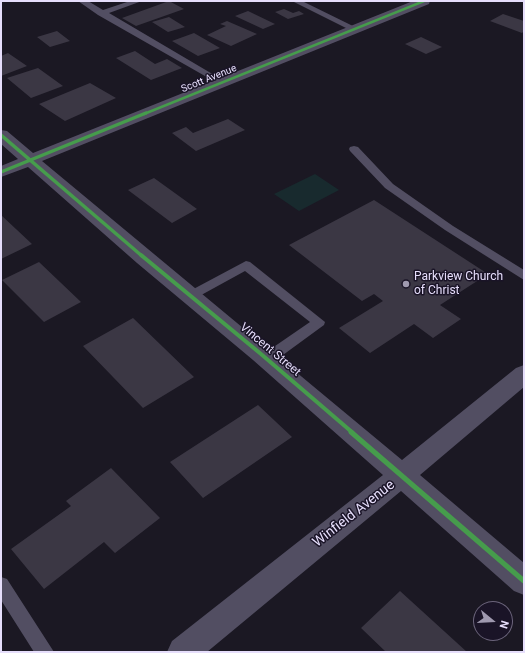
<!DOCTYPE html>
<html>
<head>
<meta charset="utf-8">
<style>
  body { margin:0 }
  #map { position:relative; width:525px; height:653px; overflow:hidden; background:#1b1823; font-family:Roboto,sans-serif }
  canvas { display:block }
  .frame { position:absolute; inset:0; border:2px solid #e6defb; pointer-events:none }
  .north { position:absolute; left:473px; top:601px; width:40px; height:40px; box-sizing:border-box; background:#1a1427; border:1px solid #6c657c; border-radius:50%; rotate:108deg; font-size:11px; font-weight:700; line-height:16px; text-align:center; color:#e6defb }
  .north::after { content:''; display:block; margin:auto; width:14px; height:18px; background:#9f99af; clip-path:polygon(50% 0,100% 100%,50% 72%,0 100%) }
</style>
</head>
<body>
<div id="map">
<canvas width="525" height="653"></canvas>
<div class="frame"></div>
<div class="north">N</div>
</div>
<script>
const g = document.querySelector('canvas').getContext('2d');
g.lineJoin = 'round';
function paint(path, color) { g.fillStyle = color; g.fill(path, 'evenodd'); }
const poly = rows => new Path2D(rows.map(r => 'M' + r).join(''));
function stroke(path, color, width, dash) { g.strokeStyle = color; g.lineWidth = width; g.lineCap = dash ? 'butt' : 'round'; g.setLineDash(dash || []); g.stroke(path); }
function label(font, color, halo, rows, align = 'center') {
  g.font = font + ' Roboto,sans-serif'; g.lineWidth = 3; g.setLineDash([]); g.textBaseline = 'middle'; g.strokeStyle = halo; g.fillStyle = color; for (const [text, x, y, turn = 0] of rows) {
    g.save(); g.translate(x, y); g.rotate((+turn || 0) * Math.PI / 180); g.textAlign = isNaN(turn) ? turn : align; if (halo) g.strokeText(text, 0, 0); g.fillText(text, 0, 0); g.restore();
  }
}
const green = poly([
  [315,174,339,190,299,211,274,194]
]);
const building = poly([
  [169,1,184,9,136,26,122,18],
  [284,9,293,13,299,11,304,14,288,19,275,12],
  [248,11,275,24,263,29,235,16],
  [503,14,524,21,524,31,522,33,490,21],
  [169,17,185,27,168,32,152,22],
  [227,21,257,34,231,46,207,35,226,26,220,24],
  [57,31,70,41,50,47,37,37],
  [194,33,220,48,198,56,172,41],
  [421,37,442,47,426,54,405,44],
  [135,51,155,64,167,59,182,68,151,80,116,58],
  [8,53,27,66,1,76,1,56],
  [38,68,63,86,31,98,7,78],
  [90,83,116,98,65,121,39,104],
  [228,119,245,130,196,151,172,133,186,127,193,133],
  [154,178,197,209,172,223,128,190],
  [374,200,488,274,440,305,461,319,433,338,414,324,370,353,339,328,383,301,374,294,362,301,289,245],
  [1,215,32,244,1,259],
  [39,262,81,302,44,322,2,280],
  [133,318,194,377,143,408,83,346],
  [258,405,292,437,203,498,170,462],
  [111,468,160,518,115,553,104,542,44,589,11,549,71,506,66,501],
  [400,591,467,652,386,652,361,628]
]);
const service = poly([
  [78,1,88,1,103,10,130,1,142,1,109,13,226,82,225,84,219,84,98,15,78,1],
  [292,1,302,1,359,29,352,31,292,1],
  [354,146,358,147,393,184,453,226,524,270,524,280,445,230,385,188,350,151,349,149,350,147,354,146],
  [246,261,250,262,325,322,324,325,272,363,267,364,262,363,260,359,262,355,310,322,245,271,194,299,186,299,184,296,186,293,246,261],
  [1,577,7,579,54,652,34,652,1,600,1,577]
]);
const minor = poly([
  [413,1,430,1,429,4,42,161,402,460,516,368,524,365,524,387,420,475,524,563,524,595,514,591,401,491,207,652,167,652,172,641,383,475,253,360,137,263,28,167,1,177,1,166,18,159,1,144,1,130,7,131,33,153,413,1]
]);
const cyclewayFar3 = poly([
  [144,114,424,1]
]);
const cyclewayFar2 = poly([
  [1,135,142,256],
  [1,172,146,113]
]);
const cyclewayFar1 = poly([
  [141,255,261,354,353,433]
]);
const cycleway = poly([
  [351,432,524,581]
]);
const markers = [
  [406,284,4,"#9f99af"]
];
const farStreetnames = [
  ["Scott Avenue",209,79,-22]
];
const poiNames = [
  ["Parkview Church",414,277],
  ["of Christ",414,291]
];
const streetNames = [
  ["Vincent Street",270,350,40]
];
const nearStreetnames = [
  ["Winfield Avenue",354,514,-38]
];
paint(green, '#182a2e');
paint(building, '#3b3744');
paint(service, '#524e62');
paint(minor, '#524e62');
stroke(cyclewayFar3, '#469c4c', 2.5);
stroke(cyclewayFar2, '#469c4c', 3.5);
stroke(cyclewayFar1, '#469c4c', 4);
stroke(cycleway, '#469c4c', 5);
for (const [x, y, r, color] of markers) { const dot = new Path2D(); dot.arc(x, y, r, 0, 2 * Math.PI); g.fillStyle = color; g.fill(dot); stroke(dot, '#1a1427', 1.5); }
label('10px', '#e6defb', '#1a1427', farStreetnames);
label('12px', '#e6defb', '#1a1427', poiNames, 'left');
label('12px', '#e6defb', '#1a1427', streetNames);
label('14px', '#e6defb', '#1a1427', nearStreetnames);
</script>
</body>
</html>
